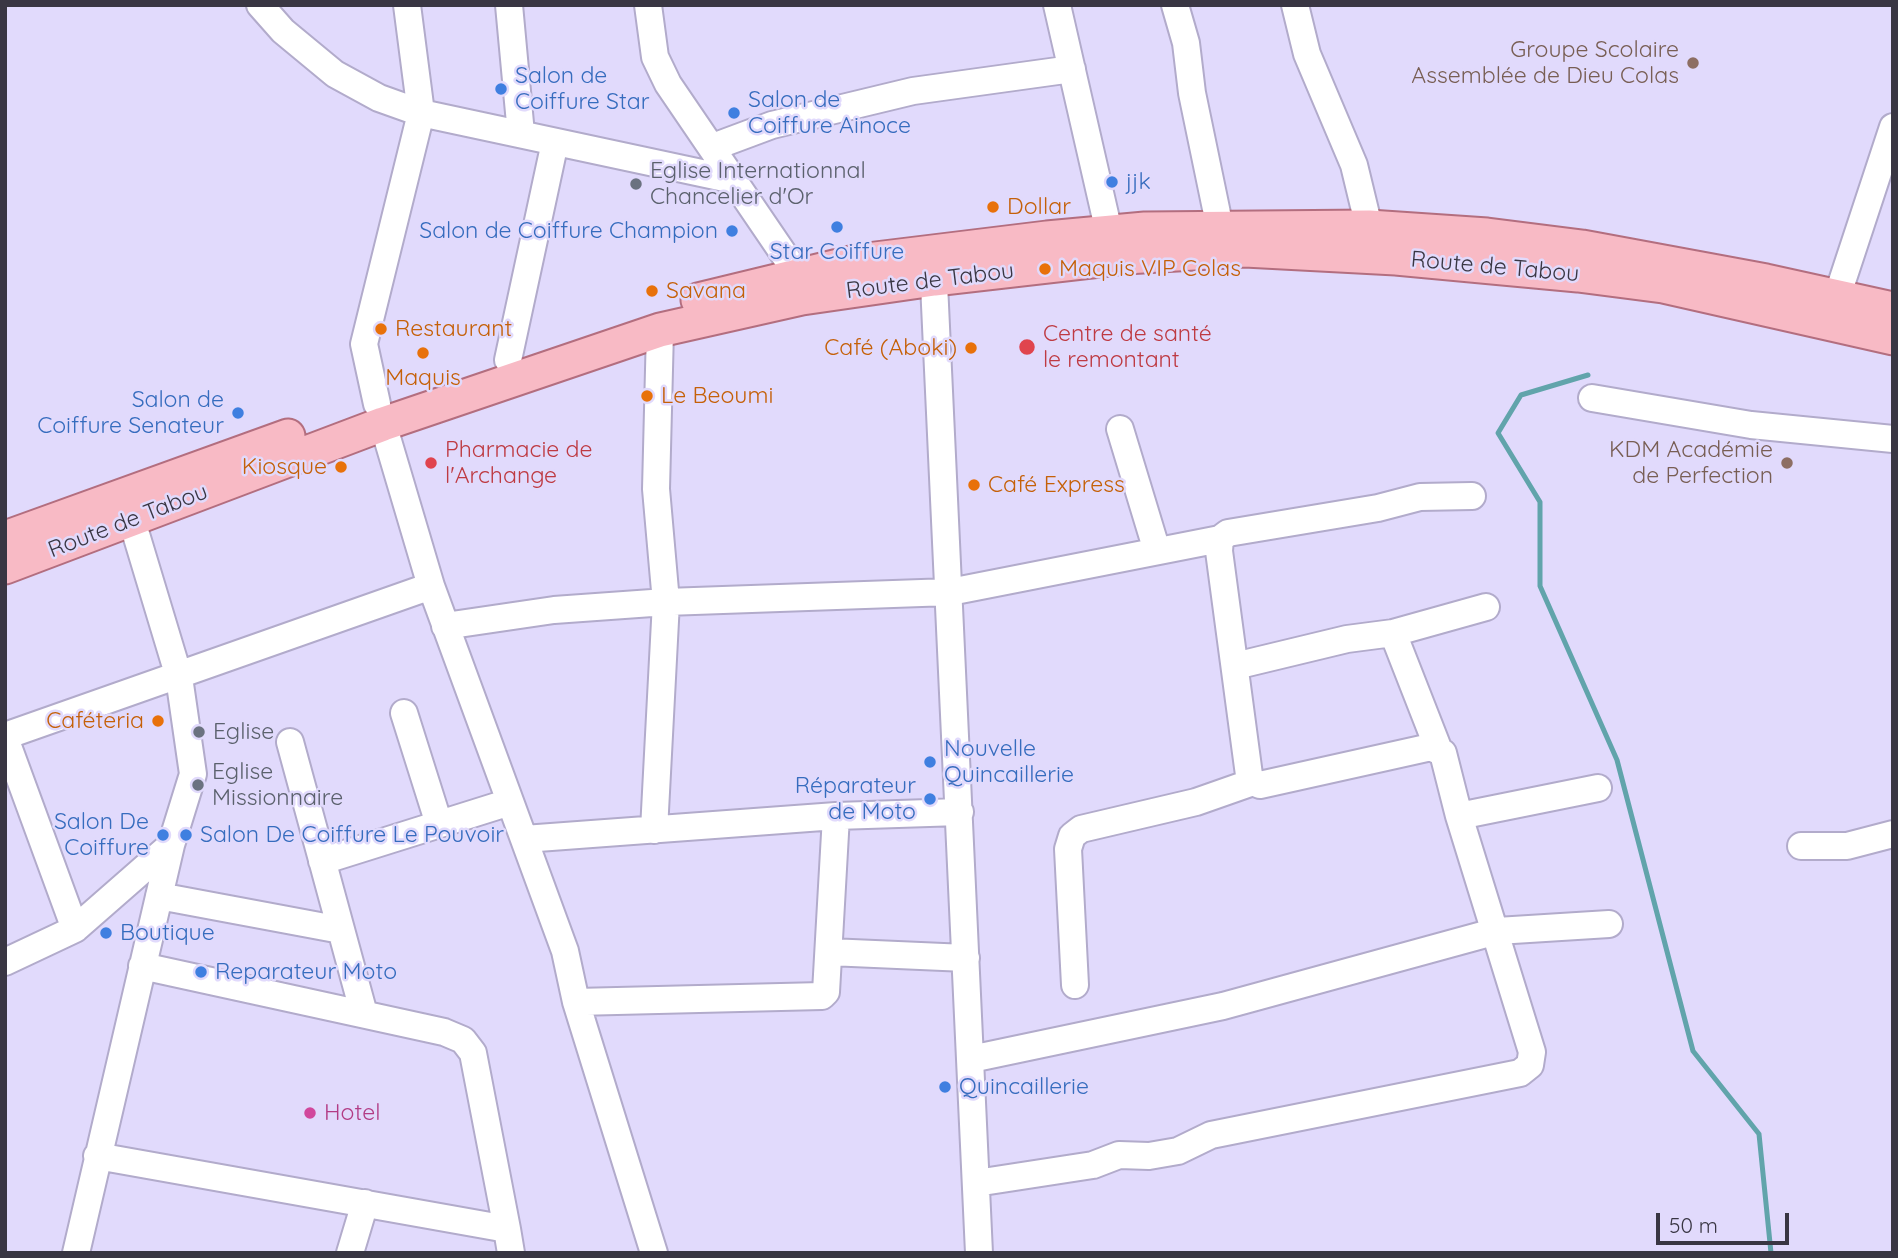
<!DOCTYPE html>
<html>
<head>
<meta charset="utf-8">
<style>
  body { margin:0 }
  #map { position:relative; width:1898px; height:1258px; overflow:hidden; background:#e1dafc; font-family:Quicksand,sans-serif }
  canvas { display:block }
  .frame { position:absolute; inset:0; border:7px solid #393643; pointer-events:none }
  .scale { position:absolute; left:1656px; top:1213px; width:133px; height:32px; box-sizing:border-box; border:4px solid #393643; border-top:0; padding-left:9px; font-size:21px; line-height:24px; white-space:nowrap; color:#393643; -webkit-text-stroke:5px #e1dafc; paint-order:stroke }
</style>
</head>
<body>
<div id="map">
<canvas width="1898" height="1258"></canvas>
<div class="frame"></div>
<div class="scale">50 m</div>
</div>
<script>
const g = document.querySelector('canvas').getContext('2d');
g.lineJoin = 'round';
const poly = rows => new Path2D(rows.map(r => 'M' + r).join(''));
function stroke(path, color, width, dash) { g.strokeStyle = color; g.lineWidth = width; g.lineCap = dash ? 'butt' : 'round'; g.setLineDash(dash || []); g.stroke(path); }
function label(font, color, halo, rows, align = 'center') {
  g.font = font + ' Quicksand,sans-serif'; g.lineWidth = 5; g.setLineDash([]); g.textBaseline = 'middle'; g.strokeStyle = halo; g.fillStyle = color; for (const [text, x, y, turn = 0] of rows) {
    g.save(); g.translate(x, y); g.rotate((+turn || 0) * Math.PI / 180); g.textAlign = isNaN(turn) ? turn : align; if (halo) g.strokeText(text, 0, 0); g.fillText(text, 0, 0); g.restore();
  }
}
const stream = poly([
  [1588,375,1521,395,1498,433,1540,502,1540,586,1617,760,1693,1051,1759,1134,1771,1253]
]);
const minor = poly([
  [260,5,283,31,335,74,379,98,421,113,734,180],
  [509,5,521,134],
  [648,5,655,57,668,84,798,275],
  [1057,5,1109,232],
  [1175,5,1186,43,1192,93,1220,228],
  [1295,5,1307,54,1354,165,1369,227],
  [713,147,772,125,913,91,1072,69],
  [933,262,979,1253],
  [1831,315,1893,127],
  [508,360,555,142],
  [1592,398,1751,425,1893,439],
  [377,404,364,344,421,113,407,5],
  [383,424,431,586,565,951,576,1002,654,1253],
  [1120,429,1157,551],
  [1220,539,1219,551,1249,775,1253,782],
  [445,626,554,610,666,602,950,592,1220,539,1228,533,1378,508,1420,497,1472,496],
  [1393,633,1438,748],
  [1235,666,1347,639,1393,633,1486,607],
  [404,713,439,824],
  [5,736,431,586],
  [5,738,75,929],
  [290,742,364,1014],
  [1459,816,1598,788],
  [654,830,666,602,656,489,660,330],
  [524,839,836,816,960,812],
  [1801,846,1847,846,1893,834],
  [322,861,510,802],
  [159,896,341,930],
  [829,952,966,958],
  [5,962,75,929,171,845],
  [142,966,444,1032,463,1040,473,1053,507,1229],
  [576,1002,822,996,826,992,836,816],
  [971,1059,1223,1006,1497,931,1609,924],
  [97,1156,507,1229,511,1253],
  [976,1183,1093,1165,1119,1155,1149,1156,1178,1151,1211,1135,1520,1073,1530,1065,1532,1052,1459,816,1443,753,1431,747,1260,785,1253,782,1196,802,1081,829,1072,836,1068,849,1075,985],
  [76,1253,171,845,193,774,179,677,126,501],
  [350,1253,365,1203]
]);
const major = poly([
  [698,300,859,261,1047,238,1145,229,1369,227,1487,235,1582,247,1766,281,1893,309],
  [5,538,288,436],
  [5,567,383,424,660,330,802,298,934,279,1126,257,1245,250,1396,258,1578,275,1663,286,1893,338]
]);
const markers = [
  [1693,63,7,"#8d6e63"],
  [501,89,7,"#3f7fe0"],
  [734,113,7,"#3f7fe0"],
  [1112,182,7,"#3f7fe0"],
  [636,184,7,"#6b7280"],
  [993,207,7,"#e8710a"],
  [837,227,7,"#3f7fe0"],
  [732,231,7,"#3f7fe0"],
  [1045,269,7,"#e8710a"],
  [652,291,7,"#e8710a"],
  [381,329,7,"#e8710a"],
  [1027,347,9,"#e0444e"],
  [971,348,7,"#e8710a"],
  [423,353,7,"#e8710a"],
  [647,396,7,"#e8710a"],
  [238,413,7,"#3f7fe0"],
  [431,463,7,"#e0444e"],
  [1787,463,7,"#8d6e63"],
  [341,467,7,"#e8710a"],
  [974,485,7,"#e8710a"],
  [158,721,7,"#e8710a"],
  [199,732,7,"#6b7280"],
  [930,762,7,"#3f7fe0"],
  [198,785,7,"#6b7280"],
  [930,799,7,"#3f7fe0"],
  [163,835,7,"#3f7fe0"],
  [186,835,7,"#3f7fe0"],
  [106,933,7,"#3f7fe0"],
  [201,972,7,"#3f7fe0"],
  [945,1087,7,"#3f7fe0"],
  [310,1113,7,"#d1479c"]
];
const educationNames = [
  ["Groupe Scolaire",1679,50],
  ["Assemblée de Dieu Colas",1679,76],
  ["KDM Académie",1773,450],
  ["de Perfection",1773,476]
];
const shopNames = [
  ["Salon de",515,76],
  ["Coiffure Star",515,102],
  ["Salon de",748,100],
  ["Coiffure Ainoce",748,126],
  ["jjk",1126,182],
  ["Salon de Coiffure Champion",718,231,"right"],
  ["Star Coiffure",837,252,"center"],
  ["Salon de",224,400,"right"],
  ["Coiffure Senateur",224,426,"right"],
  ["Nouvelle",944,749],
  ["Quincaillerie",944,775],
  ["Réparateur",916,786,"right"],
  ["de Moto",916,812,"right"],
  ["Salon De",149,822,"right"],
  ["Coiffure",149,848,"right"],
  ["Salon De Coiffure Le Pouvoir",200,835],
  ["Boutique",120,933],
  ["Reparateur Moto",215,972],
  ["Quincaillerie",959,1087]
];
const worshipNames = [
  ["Eglise Internationnal",650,171],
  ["Chancelier d'Or",650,197],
  ["Eglise",213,732],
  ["Eglise",212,772],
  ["Missionnaire",212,798]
];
const foodNames = [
  ["Dollar",1007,207],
  ["Maquis VIP Colas",1059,269],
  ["Savana",666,291],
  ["Restaurant",395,329],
  ["Café (Aboki)",957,348,"right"],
  ["Maquis",423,378,"center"],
  ["Le Beoumi",661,396],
  ["Kiosque",327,467,"right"],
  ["Café Express",988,485],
  ["Caféteria",144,721,"right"]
];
const streetNames = [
  ["Route de Tabou",1495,267,5],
  ["Route de Tabou",930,281,-7],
  ["Route de Tabou",128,521,-21]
];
const healthNames = [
  ["Centre de santé",1043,334],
  ["le remontant",1043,360],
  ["Pharmacie de",445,450],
  ["l'Archange",445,476]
];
const hotelNames = [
  ["Hotel",324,1113]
];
stroke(stream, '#61a4ab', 5);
stroke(minor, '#b2abcb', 30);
stroke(major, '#b36e7f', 37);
stroke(minor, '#fff', 26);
stroke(major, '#f8bac5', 33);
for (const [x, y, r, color] of markers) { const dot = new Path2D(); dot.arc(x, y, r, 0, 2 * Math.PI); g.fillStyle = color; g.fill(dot); stroke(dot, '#e1dafc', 2.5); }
label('23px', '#785e54', '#e1dafc', educationNames, 'right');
label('23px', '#366cbe', '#e1dafc', shopNames, 'left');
label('23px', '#5b616d', '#e1dafc', worshipNames, 'left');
label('23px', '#c56008', '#e1dafc', foodNames, 'left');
label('23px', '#393643', '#e1dafc', streetNames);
label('23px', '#be3a42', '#e1dafc', healthNames, 'left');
label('23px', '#b23c85', '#e1dafc', hotelNames, 'left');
</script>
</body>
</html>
